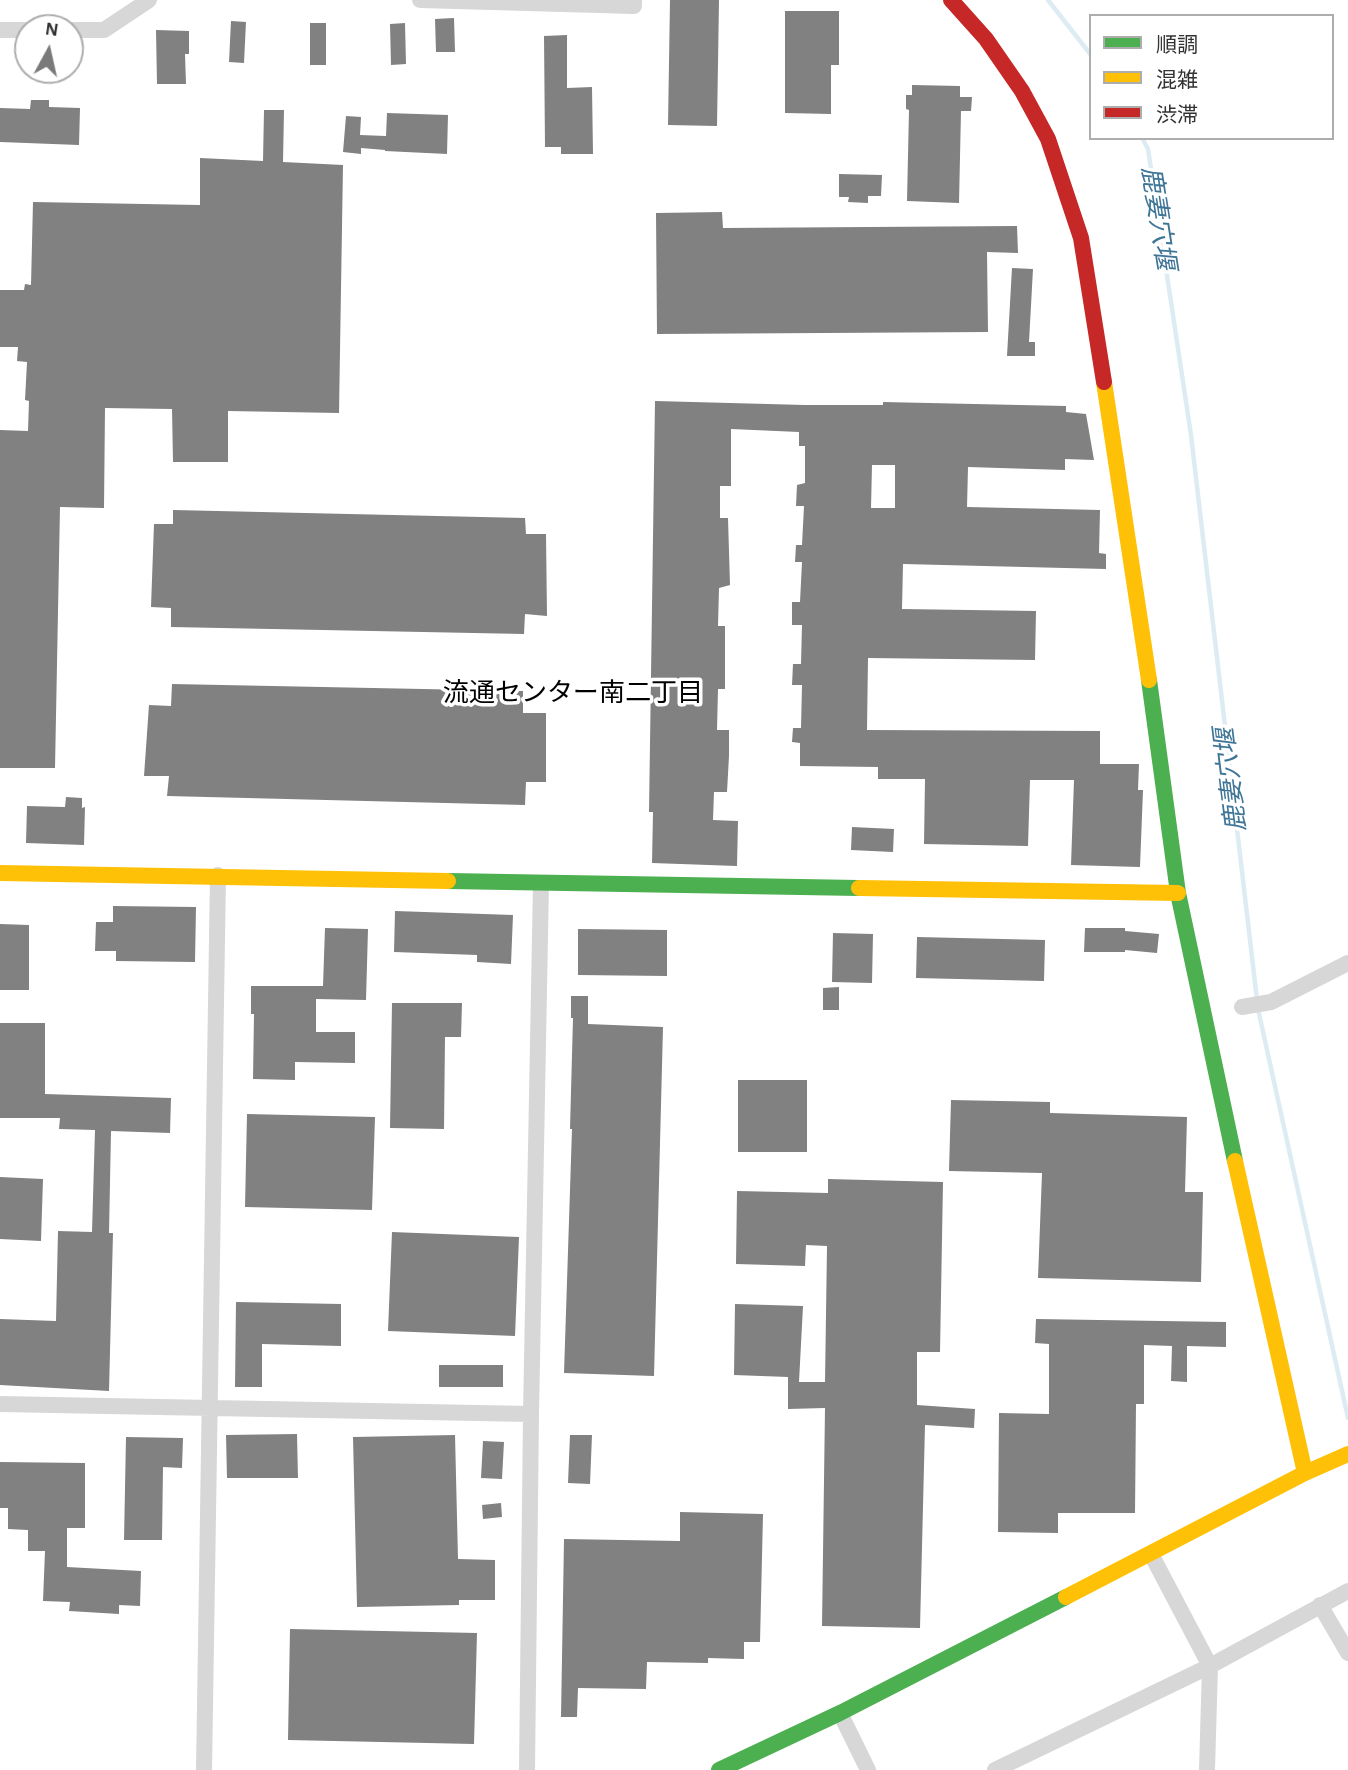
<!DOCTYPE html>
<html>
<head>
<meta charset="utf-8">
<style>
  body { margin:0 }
  #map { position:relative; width:1348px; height:1770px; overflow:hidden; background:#fff; font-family:"Alegreya Sans","Noto Sans JP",sans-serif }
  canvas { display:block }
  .legend { position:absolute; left:1089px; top:14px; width:245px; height:126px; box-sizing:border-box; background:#fff; border:2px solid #adadad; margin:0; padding:9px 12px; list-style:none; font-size:21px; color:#333 }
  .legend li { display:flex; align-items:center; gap:14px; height:35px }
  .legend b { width:35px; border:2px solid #adadad }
  .north { position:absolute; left:14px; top:14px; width:70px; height:70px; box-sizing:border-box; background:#fff; border:2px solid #adadad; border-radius:50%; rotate:8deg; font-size:19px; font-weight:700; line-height:28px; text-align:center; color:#333 }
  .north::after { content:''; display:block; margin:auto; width:24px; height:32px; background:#7a7a7a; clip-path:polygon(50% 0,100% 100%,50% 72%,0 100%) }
</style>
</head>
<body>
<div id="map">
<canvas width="1348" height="1770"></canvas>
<ul class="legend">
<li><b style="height:9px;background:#4caf50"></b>順調</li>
<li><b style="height:9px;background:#ffc107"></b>混雑</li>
<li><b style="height:9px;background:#c62828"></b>渋滞</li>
</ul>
<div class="north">N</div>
</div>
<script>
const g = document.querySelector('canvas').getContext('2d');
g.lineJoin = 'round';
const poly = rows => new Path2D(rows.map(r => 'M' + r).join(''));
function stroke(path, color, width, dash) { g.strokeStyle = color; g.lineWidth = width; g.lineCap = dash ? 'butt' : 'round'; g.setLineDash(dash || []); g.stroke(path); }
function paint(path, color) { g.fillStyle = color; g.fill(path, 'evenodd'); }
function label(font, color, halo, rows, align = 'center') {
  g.font = font + ' "Alegreya Sans","Noto Sans JP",sans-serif'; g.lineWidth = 7; g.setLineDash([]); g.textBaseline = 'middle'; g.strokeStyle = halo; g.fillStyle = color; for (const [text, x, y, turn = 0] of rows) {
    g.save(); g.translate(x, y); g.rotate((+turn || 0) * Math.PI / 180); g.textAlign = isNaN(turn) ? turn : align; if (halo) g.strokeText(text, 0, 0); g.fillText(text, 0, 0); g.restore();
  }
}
const stream = poly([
  [1048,0,1091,55],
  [1142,138,1148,149,1191,435,1257,1000],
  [1258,1009,1348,1418]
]);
const building = poly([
  [670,0,719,0,717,126,668,125],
  [785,11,839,11,839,65,831,65,831,114,785,113],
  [454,18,455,52,436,52,435,19],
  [231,21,246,22,244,63,229,62],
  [310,23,326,23,326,65,310,65],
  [405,23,406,64,391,65,390,24],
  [156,30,189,31,189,54,185,54,186,84,157,84],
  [567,35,567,88,592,87,593,154,561,154,561,147,545,147,544,36],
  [912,85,960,86,960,97,972,97,971,111,961,111,959,203,907,201,909,110,906,109,906,95,912,95],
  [31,100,49,100,49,107,80,108,79,145,0,142,0,108,30,109],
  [264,110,284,110,283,162,343,165,339,413,228,411,228,462,173,462,172,409,105,408,104,508,60,507,55,768,0,768,0,430,28,431,29,401,25,400,27,362,17,361,18,347,0,347,0,290,24,290,25,284,31,285,33,202,200,205,200,158,263,161],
  [387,113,448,115,447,154,385,151,385,150,361,148,361,154,343,152,346,116,361,117,360,135,386,136],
  [839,174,882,175,881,196,868,196,868,203,848,202,849,197,839,197],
  [722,212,723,228,1017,226,1018,253,987,252,988,332,657,334,656,213],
  [1012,268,1033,269,1029,342,1035,342,1035,356,1007,356],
  [655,401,805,405,883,405,883,402,1066,406,1066,412,1086,414,1094,460,1065,459,1065,470,968,467,967,507,1100,510,1099,553,1106,554,1106,569,903,564,902,609,1036,611,1035,660,868,658,867,730,1100,731,1100,764,1139,764,1138,790,1143,790,1140,867,1071,865,1074,780,1030,780,1028,846,924,844,925,779,878,779,878,767,800,766,800,743,792,742,793,728,801,728,802,685,792,685,793,664,801,664,802,625,792,625,792,602,800,602,802,562,795,562,796,545,802,545,804,506,796,506,797,485,805,483,805,446,799,446,799,432,731,429,731,486,720,486,720,518,728,518,730,585,719,588,718,626,725,626,725,689,718,689,717,730,729,730,729,756,727,792,714,792,713,820,738,821,737,866,652,863,653,812,649,812],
  [872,465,895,465,895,508,871,508],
  [173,510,525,518,526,534,546,534,547,616,525,614,524,634,171,627,171,608,151,607,154,524,173,524],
  [172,684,523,691,523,713,546,713,546,782,526,782,525,805,167,796,169,776,144,776,149,705,171,706],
  [66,797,82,798,82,808,85,807,84,845,26,843,27,806,65,807],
  [852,827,894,829,893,852,851,850],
  [113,906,196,907,195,962,116,961,116,951,95,951,96,922,113,922],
  [395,911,513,915,511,964,477,962,477,955,394,952],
  [0,924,29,925,29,990,0,990],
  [325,928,368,929,366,1000,316,999,316,1032,355,1032,355,1063,295,1062,295,1080,253,1079,254,1014,251,1014,251,986,323,986],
  [1085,928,1125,928,1125,931,1159,934,1157,953,1125,950,1125,952,1084,952],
  [578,929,667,930,667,976,578,975],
  [833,933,873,934,872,983,832,982],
  [917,937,1045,940,1044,981,916,978],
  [839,987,839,1010,823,1010,823,988],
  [571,996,588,996,588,1024,663,1027,654,1376,564,1373,572,1129,570,1129,573,1018,571,1018],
  [392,1003,462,1003,461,1037,445,1037,444,1129,390,1128],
  [0,1023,45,1023,45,1094,171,1098,170,1133,111,1131,109,1233,113,1233,109,1391,0,1385,0,1319,56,1321,58,1231,92,1232,95,1130,59,1129,60,1118,0,1118],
  [738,1080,807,1080,807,1152,738,1152],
  [951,1100,1050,1102,1050,1113,1187,1117,1185,1192,1203,1192,1201,1282,1038,1278,1042,1173,949,1171],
  [247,1114,375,1117,372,1210,245,1207],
  [0,1177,43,1179,41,1241,0,1239],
  [828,1179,943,1182,940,1352,917,1352,917,1405,975,1409,974,1428,925,1425,920,1628,822,1626,825,1408,788,1409,788,1377,734,1375,735,1304,803,1306,799,1382,825,1382,827,1246,806,1245,805,1266,736,1264,737,1191,828,1193],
  [392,1232,519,1237,515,1336,388,1331],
  [236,1302,341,1304,341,1346,262,1344,262,1387,235,1387],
  [1036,1319,1226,1322,1226,1347,1187,1346,1187,1382,1171,1381,1172,1346,1144,1345,1144,1404,1136,1404,1135,1513,1058,1513,1058,1533,998,1532,999,1413,1049,1414,1049,1344,1035,1343],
  [439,1365,503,1365,503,1387,439,1387],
  [297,1434,298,1478,227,1478,226,1435],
  [455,1435,458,1559,495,1560,495,1600,459,1600,459,1605,357,1607,353,1437],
  [570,1435,592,1435,590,1484,568,1483],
  [126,1437,183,1438,182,1468,163,1467,162,1540,124,1540],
  [483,1441,504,1442,502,1479,481,1478],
  [0,1462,85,1463,85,1528,67,1528,67,1567,141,1571,140,1606,119,1605,119,1614,69,1611,70,1602,43,1601,45,1551,28,1551,28,1530,8,1529,8,1508,0,1508],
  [501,1503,502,1517,483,1519,482,1505],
  [680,1512,763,1514,760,1642,744,1642,744,1659,708,1658,708,1663,647,1662,646,1689,578,1688,577,1717,561,1717,564,1539,680,1541],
  [290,1629,477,1633,474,1744,288,1740]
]);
const street = poly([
  [420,0,634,6,634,0],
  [0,30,28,30],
  [70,30,104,30,149,0],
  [1242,1007,1271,1002,1348,963],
  [0,1404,531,1414],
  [1151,1554,1210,1666,1207,1770],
  [1320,1605,1348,1653],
  [840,1713,868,1770],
  [204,1770,218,875],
  [527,1770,531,1414,541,883],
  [995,1770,1210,1666,1348,1591]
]);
const fast = poly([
  [1149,680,1178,893,1235,1161],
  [448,881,859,888],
  [719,1770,840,1713,1066,1597]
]);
const slow = poly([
  [1104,382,1149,680],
  [0,873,448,881],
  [859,888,1178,893],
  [1235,1161,1305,1473],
  [1066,1597,1305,1473,1348,1454]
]);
const jam = poly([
  [951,0,986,39,1022,91,1048,139,1081,238,1104,382]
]);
const waterNames = [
  ["鹿妻穴堰",1158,218,81],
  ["鹿妻穴堰",1231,780,-97]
];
const neighbourhoodNames = [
  ["流通センター南二丁目",573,693]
];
stroke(stream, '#ddebf3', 4.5);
paint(building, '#818181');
stroke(street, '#d7d7d7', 16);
stroke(fast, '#4caf50', 16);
stroke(slow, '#ffc107', 16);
stroke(jam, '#c62828', 16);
label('italic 26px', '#3f7597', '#fff', waterNames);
label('26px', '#000', '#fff', neighbourhoodNames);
</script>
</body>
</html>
